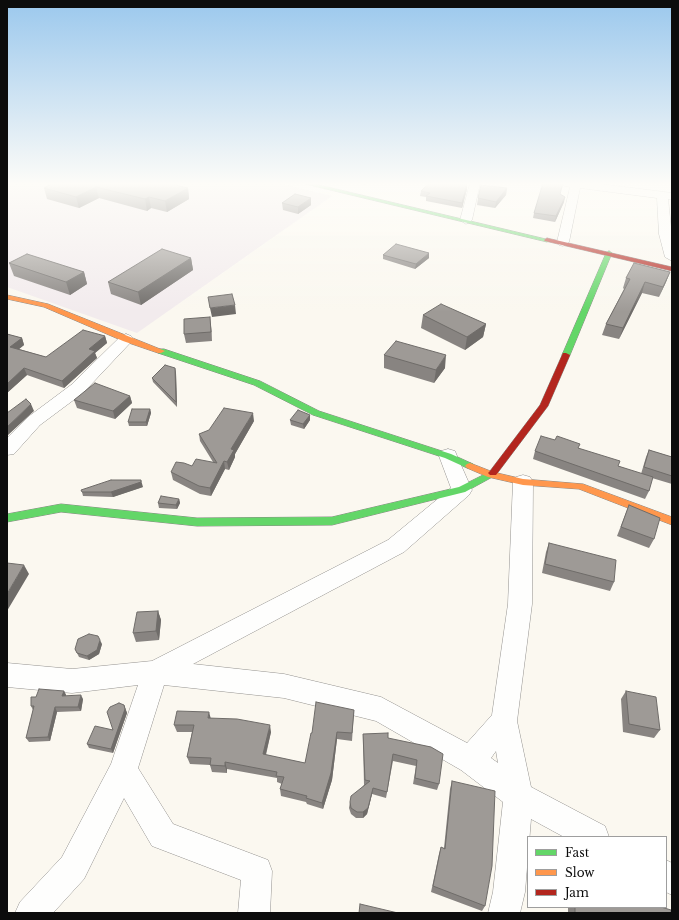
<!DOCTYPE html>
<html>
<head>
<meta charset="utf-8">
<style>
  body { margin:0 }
  #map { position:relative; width:679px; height:920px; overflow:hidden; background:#fbf8f0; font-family:"Libre Baskerville",serif }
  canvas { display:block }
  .frame { position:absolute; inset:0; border:8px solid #0c0c0c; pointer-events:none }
  .legend { position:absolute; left:527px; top:836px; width:140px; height:72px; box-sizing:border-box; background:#fff; border:1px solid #9e9e9e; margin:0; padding:5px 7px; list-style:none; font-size:12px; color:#0c0c0c }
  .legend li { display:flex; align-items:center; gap:8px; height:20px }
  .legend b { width:20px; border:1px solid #9e9e9e }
</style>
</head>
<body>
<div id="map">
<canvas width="679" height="920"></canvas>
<div class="frame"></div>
<ul class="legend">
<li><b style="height:5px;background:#63d668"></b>Fast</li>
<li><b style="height:5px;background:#ff974d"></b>Slow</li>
<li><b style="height:5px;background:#b3261e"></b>Jam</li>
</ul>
</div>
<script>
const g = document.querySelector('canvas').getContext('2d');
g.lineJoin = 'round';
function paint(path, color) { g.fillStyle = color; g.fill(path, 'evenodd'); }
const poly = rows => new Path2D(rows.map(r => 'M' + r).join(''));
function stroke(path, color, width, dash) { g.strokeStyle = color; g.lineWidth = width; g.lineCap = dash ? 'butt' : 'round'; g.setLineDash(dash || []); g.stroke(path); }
const industrial = poly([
  [7,183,278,183,332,196,137,333,7,287]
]);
const street = poly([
  [470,183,480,183,472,220,466,224,460,220,470,183],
  [560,183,593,183,672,193,672,199,668,199,672,236,672,261,665,257,659,234,657,198,580,188,569,242,563,246,559,245,557,242,570,187,561,185,560,183],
  [126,334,131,336,134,339,131,342,83,393,40,425,14,454,7,455,7,438,28,417,71,385,121,336,126,334],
  [448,449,455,451,457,456,472,490,469,495,404,552,193,664,284,674,381,697,467,743,492,715,508,604,513,482,516,477,523,475,530,477,533,482,532,604,517,721,531,787,605,826,609,837,564,837,531,819,525,892,520,913,488,913,493,892,503,802,461,770,376,721,284,698,164,685,138,768,173,824,268,860,272,871,270,913,238,913,241,880,152,846,124,798,84,879,53,913,15,913,20,902,62,857,111,764,138,685,72,693,7,687,7,663,72,669,152,661,388,540,451,488,439,456,441,451,448,449],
  [496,751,498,763,491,758,496,751],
  [666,860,672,863,672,895,666,892,666,860]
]);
const fast = poly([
  [301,183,311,183,550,240,547,242,301,183],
  [609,251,612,253,570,355,566,357,563,357,562,355,606,253,609,251],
  [158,349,164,349,260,381,319,411,451,454,473,464,475,466,473,468,467,468,445,458,313,415,254,385,158,353,158,349],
  [493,470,496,471,498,473,496,475,465,492,332,525,197,526,61,512,7,522,7,514,61,504,197,518,332,517,459,487,493,470]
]);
const slow = poly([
  [7,295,48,304,165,351,161,353,158,353,123,341,44,307,7,299,7,295],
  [470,463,493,472,523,479,583,484,672,517,672,525,579,489,523,485,488,477,467,468,465,466,467,464,470,463]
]);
const jam = poly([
  [547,238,672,267,672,271,545,241,544,240,547,238],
  [563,353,566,353,570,355,548,406,496,475,490,475,488,473,490,471,540,405,563,353]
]);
const wall = poly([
  [53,183,188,188,189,199,167,212,151,208,147,211,99,198,79,208,47,199,44,188],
  [357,183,367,183,366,185],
  [467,184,467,189,462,208,426,201,426,197,420,196,421,191],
  [507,188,506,195,495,208,477,205,478,198],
  [560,194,564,202,555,222,533,218,534,213],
  [282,203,311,205,298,214,283,210],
  [383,255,429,258,415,269,383,259],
  [191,258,193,270,141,305,111,294,108,282],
  [9,263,84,272,87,284,70,295,14,276],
  [670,272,666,282,659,297,642,293,619,339,602,335,606,324,624,289,623,288,626,278],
  [423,315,486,324,483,337,465,350,421,328],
  [211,326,212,341,186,343,184,334],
  [7,334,22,338,24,345,19,349,46,357,105,336,107,343,95,353,97,358,64,388,27,375,7,393],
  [384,355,445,368,434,383,384,368],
  [175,368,176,373,177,407,153,382,152,378],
  [130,396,132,403,115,419,77,408,74,400],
  [150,409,151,413,147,426,129,426,128,422],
  [310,415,310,420,304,429,291,425,290,420],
  [254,421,235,454,235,457,229,470,225,469,211,496,200,494,173,480,171,472,192,466,213,462,200,441,199,434],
  [578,448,618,466,641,474,646,457,649,450,672,457,672,484,652,478,649,491,645,499,533,459,535,451],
  [143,487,113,497,83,496,82,492],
  [179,499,180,503,177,509,159,508,158,503],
  [629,505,654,539,649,548,617,536],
  [549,543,614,582,610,591,542,573,546,552],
  [158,611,161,620,159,640,136,642,133,633],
  [102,644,99,654,89,660,79,657,75,649],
  [64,691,66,695,66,696,83,699,81,711,57,712,50,741,29,742,26,738,33,710,31,706,36,697],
  [626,691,660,730,654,738,623,732,621,699],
  [124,705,127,713,113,753,89,748,87,744,113,730],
  [354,710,352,741,337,739,332,780,323,809,307,804,306,802,281,796,280,789,282,784,277,782,277,778,227,769,227,773,212,772,210,765,190,764,187,757,192,732,177,732,174,725,211,718,271,732,266,755,305,763,312,733],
  [363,734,431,747,439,784,437,790,413,784,416,766,393,761,386,798,372,794,367,814,363,818,356,818,351,814,349,808,350,802,364,785,363,740],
  [452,781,485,906,482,911,431,892,439,854,441,847,444,848,450,789],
  [568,907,661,907,671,913,568,913]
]);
const shadedWall = poly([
  [467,184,467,189,462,208,462,203],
  [96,187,99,198,79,208,76,197],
  [188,188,189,199,167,212,165,201],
  [507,188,506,195,495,208,496,202],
  [149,197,151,208,147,211,145,199],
  [565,197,564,202,555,222,556,216],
  [311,198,311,205,298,214,298,207],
  [429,253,429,258,415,269,416,264],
  [191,258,193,270,141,305,138,292],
  [84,272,87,284,70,295,66,282],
  [670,272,666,282,659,297,663,287],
  [645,282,642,293,619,339,623,328],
  [235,305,236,314,212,317,210,308],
  [210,317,211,326,212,341,211,332],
  [486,324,483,337,465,350,467,337],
  [105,336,107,343,95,353,97,358,64,388,62,381,89,349],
  [22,338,24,345,13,354,10,347],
  [446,355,445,368,434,383,436,370],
  [24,368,27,375,7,393,7,384],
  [175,368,176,373,177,407,176,402],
  [130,396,132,403,115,419,113,411],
  [31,404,34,411,7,436,7,427],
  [150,409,151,413,147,426,146,422],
  [253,413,254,421,235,454,235,457,229,470,227,462,231,449],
  [310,415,310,420,304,429,303,424],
  [224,461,225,469,211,496,210,488],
  [141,480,143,487,113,497,111,492],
  [179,499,180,503,177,509,176,505],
  [24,565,29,574,7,611,7,594],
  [158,611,161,620,159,640,156,631],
  [100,640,102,644,99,654,89,660,87,656],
  [64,691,66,695,64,700,62,696],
  [81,695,83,699,81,711,78,707],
  [124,705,127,713,113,753,111,749],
  [55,707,57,712,50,741,48,737],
  [209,712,211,719,208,718],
  [270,725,271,732,264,761,263,754],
  [337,732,337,739,332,780,323,809,322,803],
  [225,762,227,769,227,773,225,766],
  [373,788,372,794,367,814,363,818,363,812]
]);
const building = poly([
  [53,183,167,183,188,188,165,201,149,197,145,199,96,187,76,197,44,188,53,183],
  [429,183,461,183,467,184,462,203,426,196,430,193,421,191,429,183],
  [543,183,563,183,560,194,565,197,556,216,534,213,543,183],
  [481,185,507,188,496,202,478,198,481,185],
  [295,194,311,198,298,207,282,203,295,194],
  [396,244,429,253,416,264,383,255,396,244],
  [162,249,191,258,138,292,108,282,162,249],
  [27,254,84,272,66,282,9,263,27,254],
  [634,263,670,272,663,287,645,282,623,328,606,324,630,279,626,278,634,263],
  [232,294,235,305,210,308,208,297,232,294],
  [441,304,486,324,467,337,423,315,441,304],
  [210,317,211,332,184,334,184,319,210,317],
  [83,330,105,336,89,349,95,351,62,381,24,368,7,384,7,334,22,338,10,347,46,357,83,330],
  [396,341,446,355,436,370,384,355,396,341],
  [165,365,175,368,176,402,152,378,165,365],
  [95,383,130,396,113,411,74,400,95,383],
  [26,399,31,404,7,427,7,413,26,399],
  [224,408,253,413,231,449,234,450,227,462,224,461,210,488,199,486,171,472,176,462,184,463,192,466,196,459,217,463,199,434,209,430,224,408],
  [132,409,150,409,146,422,128,422,132,409],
  [298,410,310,415,303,424,290,420,298,410],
  [541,436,555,440,557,436,580,444,578,448,620,461,618,466,653,477,649,491,535,451,541,436],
  [649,450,672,457,672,476,644,467,649,450],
  [111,480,141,480,141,482,111,492,82,492,81,490,111,480],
  [161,496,179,499,176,505,158,503,161,496],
  [629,505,660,518,654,539,621,527,629,505],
  [549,543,616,560,614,582,545,564,549,543],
  [7,563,24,565,7,594,7,563],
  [158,611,156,631,133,633,137,612,158,611],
  [89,634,98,636,100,640,97,650,87,656,77,653,75,649,78,639,89,634],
  [39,689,64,691,62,696,81,695,78,707,55,707,48,737,26,738,34,706,31,706,31,697,36,697,39,689],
  [626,691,656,697,660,730,629,724,626,691],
  [316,702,354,710,352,733,337,732,331,773,322,803,306,798,307,796,280,789,284,777,276,776,277,772,225,762,225,766,210,765,211,758,187,757,194,725,174,725,177,711,209,712,208,718,237,719,270,725,263,754,305,763,311,733,312,733,316,702],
  [119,703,124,705,125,709,111,749,87,744,95,726,113,730,107,712,110,707,119,703],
  [388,733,388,738,431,747,443,754,439,784,415,778,417,760,393,754,387,792,373,788,368,808,363,812,357,812,351,808,350,802,351,796,370,781,365,780,363,734,388,733],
  [452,781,495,791,492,866,485,906,433,886,441,847,445,849,452,781],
  [360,904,398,913,359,913,360,904],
  [575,907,661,907,671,910,671,913,575,913,575,907]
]);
paint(industrial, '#f2ebed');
stroke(street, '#94928f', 1);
stroke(fast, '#8a8985', 1);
stroke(slow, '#8a8985', 1);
stroke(jam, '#8a8985', 1);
paint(street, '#fefefd');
paint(fast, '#63d668');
paint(slow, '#ff974d');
paint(jam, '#b3261e');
paint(wall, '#888481');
paint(shadedWall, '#6f6c69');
paint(building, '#9e9a96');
stroke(building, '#6f6c69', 1);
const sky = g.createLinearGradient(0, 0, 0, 312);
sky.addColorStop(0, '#9bc8ed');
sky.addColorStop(0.59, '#fdfcf8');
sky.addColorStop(1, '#fdfcf800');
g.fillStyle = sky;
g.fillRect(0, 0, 679, 312);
</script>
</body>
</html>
